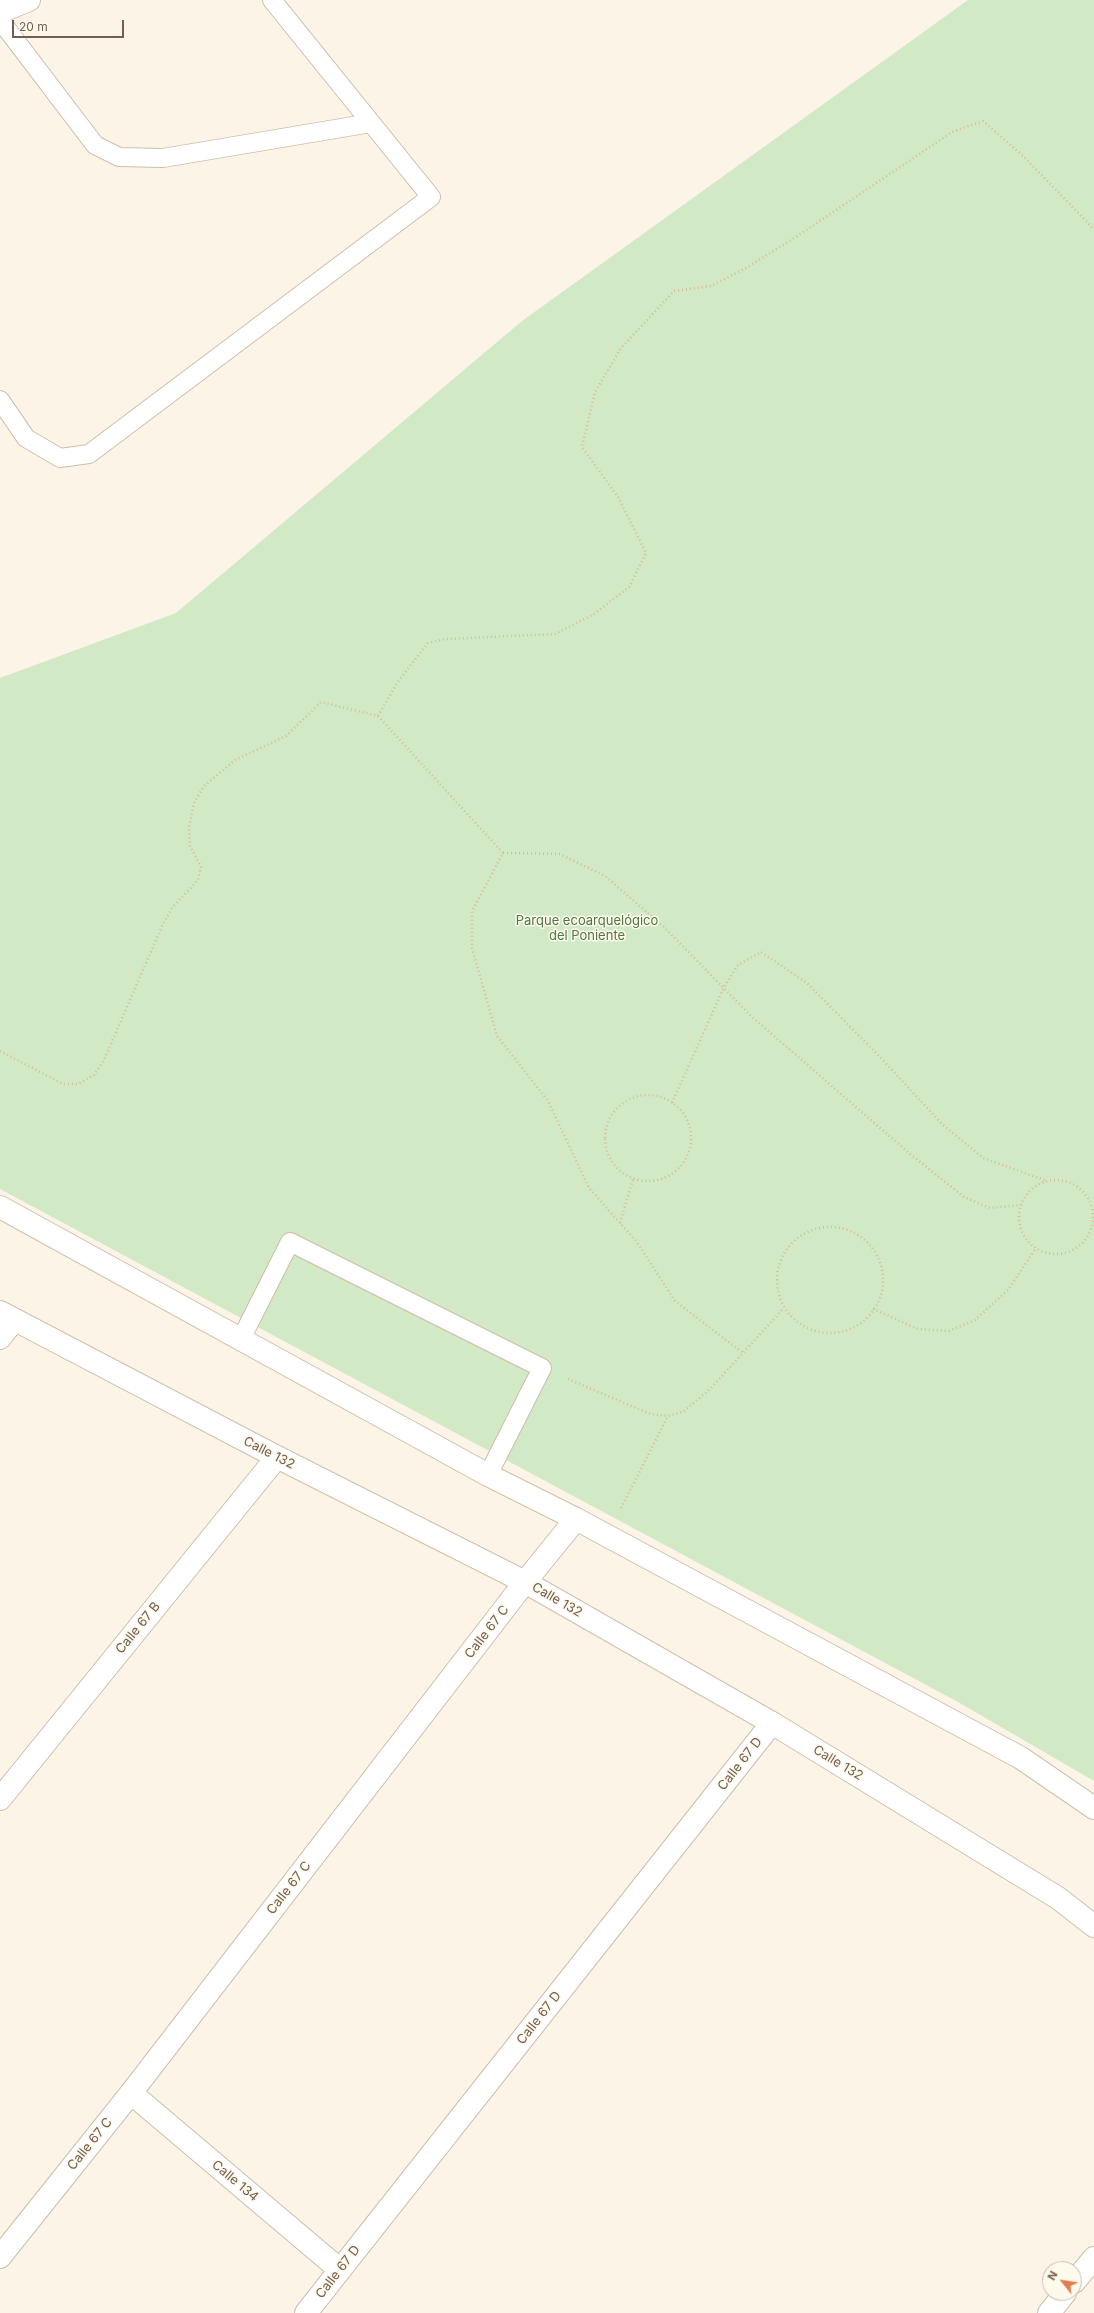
<!DOCTYPE html>
<html>
<head>
<meta charset="utf-8">
<style>
  body { margin:0 }
  #map { position:relative; width:1094px; height:2313px; overflow:hidden; background:#fcf5e7; font-family:Inter,sans-serif }
  canvas { display:block }
  .north { position:absolute; left:1042px; top:2261px; width:40px; height:40px; box-sizing:border-box; background:#fef9ed; border:1px solid #c7bbad; border-radius:50%; rotate:300deg; font-size:11px; font-weight:700; line-height:16px; text-align:center; color:#745e4c }
  .north::after { content:''; display:block; margin:auto; width:14px; height:18px; background:#e07d51; clip-path:polygon(50% 0,100% 100%,50% 72%,0 100%) }
  .scale { position:absolute; left:12px; top:20px; width:112px; height:18px; box-sizing:border-box; border:2px solid #745e4c; border-top:0; padding-left:5px; font-size:12px; line-height:14px; white-space:nowrap; color:#745e4c; -webkit-text-stroke:3px #fef9ed; paint-order:stroke }
</style>
</head>
<body>
<div id="map">
<canvas width="1094" height="2313"></canvas>
<div class="north">N</div>
<div class="scale">20 m</div>
</div>
<script>
const g = document.querySelector('canvas').getContext('2d');
g.lineJoin = 'round';
function paint(path, color) { g.fillStyle = color; g.fill(path, 'evenodd'); }
const poly = rows => new Path2D(rows.map(r => 'M' + r).join(''));
function stroke(path, color, width, dash) { g.strokeStyle = color; g.lineWidth = width; g.lineCap = dash ? 'butt' : 'round'; g.setLineDash(dash || []); g.stroke(path); }
function label(font, color, halo, rows, align = 'center') {
  g.font = font + ' Inter,sans-serif'; g.lineWidth = 3; g.setLineDash([]); g.textBaseline = 'middle'; g.strokeStyle = halo; g.fillStyle = color; for (const [text, x, y, turn = 0] of rows) {
    g.save(); g.translate(x, y); g.rotate((+turn || 0) * Math.PI / 180); g.textAlign = isNaN(turn) ? turn : align; if (halo) g.strokeText(text, 0, 0); g.fillText(text, 0, 0); g.restore();
  }
}
const green = poly([
  [968,0,1094,0,1094,1781,958,1702,0,1189,0,678,176,613,522,321]
]);
const path = poly([
  [378,716,399,680,428,643,445,639,555,634,594,614,629,587,646,553,618,497,582,447,595,392,621,348,674,291,711,286,746,268,799,235,952,132,983,121,1023,156,1094,229],
  [503,853,560,854,605,876,663,926,751,1016,909,1153,964,1197,990,1208,1021,1205],
  [0,1051,63,1084,78,1084,94,1075,104,1060,162,926,172,908,198,880,201,867,190,846,189,828,194,803,204,786,235,760,286,736,321,702,378,716,503,853,472,911,472,948,497,1036,548,1101,589,1188,637,1242,675,1301,743,1353],
  '605 1138a43 43 0 1 1 86 0a43 43 0 1 1-86 0Z',
  [672,1103,724,987,738,965,761,952,807,983,881,1058,942,1124,983,1158,1047,1181],
  '1019 1217a37 37 0 1 1 74 0a37 37 0 1 1-74 0Z',
  [620,1223,633,1179],
  '777 1280a53 53 0 1 1 106 0a53 53 0 1 1-106 0Z',
  [873,1309,918,1329,949,1331,975,1320,1008,1290,1036,1248],
  [568,1379,650,1414,668,1416,683,1412,710,1389,784,1308],
  [621,1508,668,1416]
]);
const lane = poly([
  [0,20,95,145,119,157,163,158,371,123],
  [0,400,26,438,60,458,89,454,431,197,272,0],
  [241,1339,290,1242,542,1368,488,1475]
]);
const street = poly([
  [0,12,29,0],
  [0,1338,14,1320],
  [0,1799,277,1457],
  [131,2093,340,2270],
  [0,2257,131,2093,525,1582,576,1519],
  [1074,2282,1094,2258],
  [306,2313,772,1723],
  [1049,2313,1065,2293]
]);
const secondary = poly([
  [0,1207,488,1475,576,1519,1021,1758,1094,1808],
  [0,1312,277,1457,525,1582,772,1723,1058,1898,1094,1926]
]);
const parkNames = [
  ["Parque ecoarquelógico",587,921],
  ["del Poniente",587,936]
];
const streetNames = [
  ["Calle 132",269,1453,27],
  ["Calle 132",557,1600,30],
  ["Calle 67 B",138,1628,-51],
  ["Calle 67 C",487,1632,-52],
  ["Calle 132",838,1763,31],
  ["Calle 67 D",740,1764,-52],
  ["Calle 67 C",289,1888,-52],
  ["Calle 67 D",539,2018,-52],
  ["Calle 67 C",90,2144,-51],
  ["Calle 134",235,2181,40],
  ["Calle 67 D",338,2272,-52]
];
paint(green, '#d1e9c5');
stroke(lane, '#cdbead', 20);
stroke(street, '#cdbead', 24);
stroke(secondary, '#d0bfab', 24);
stroke(path, '#d5baa2', 2.5, [1, 3]);
stroke(lane, '#fff', 18);
stroke(street, '#fff', 22);
stroke(secondary, '#fff', 22);
label('13px', '#4f7944', '#fef9ed', parkNames);
label('13px', '#745e4c', '#fef9ed', streetNames);
</script>
</body>
</html>
